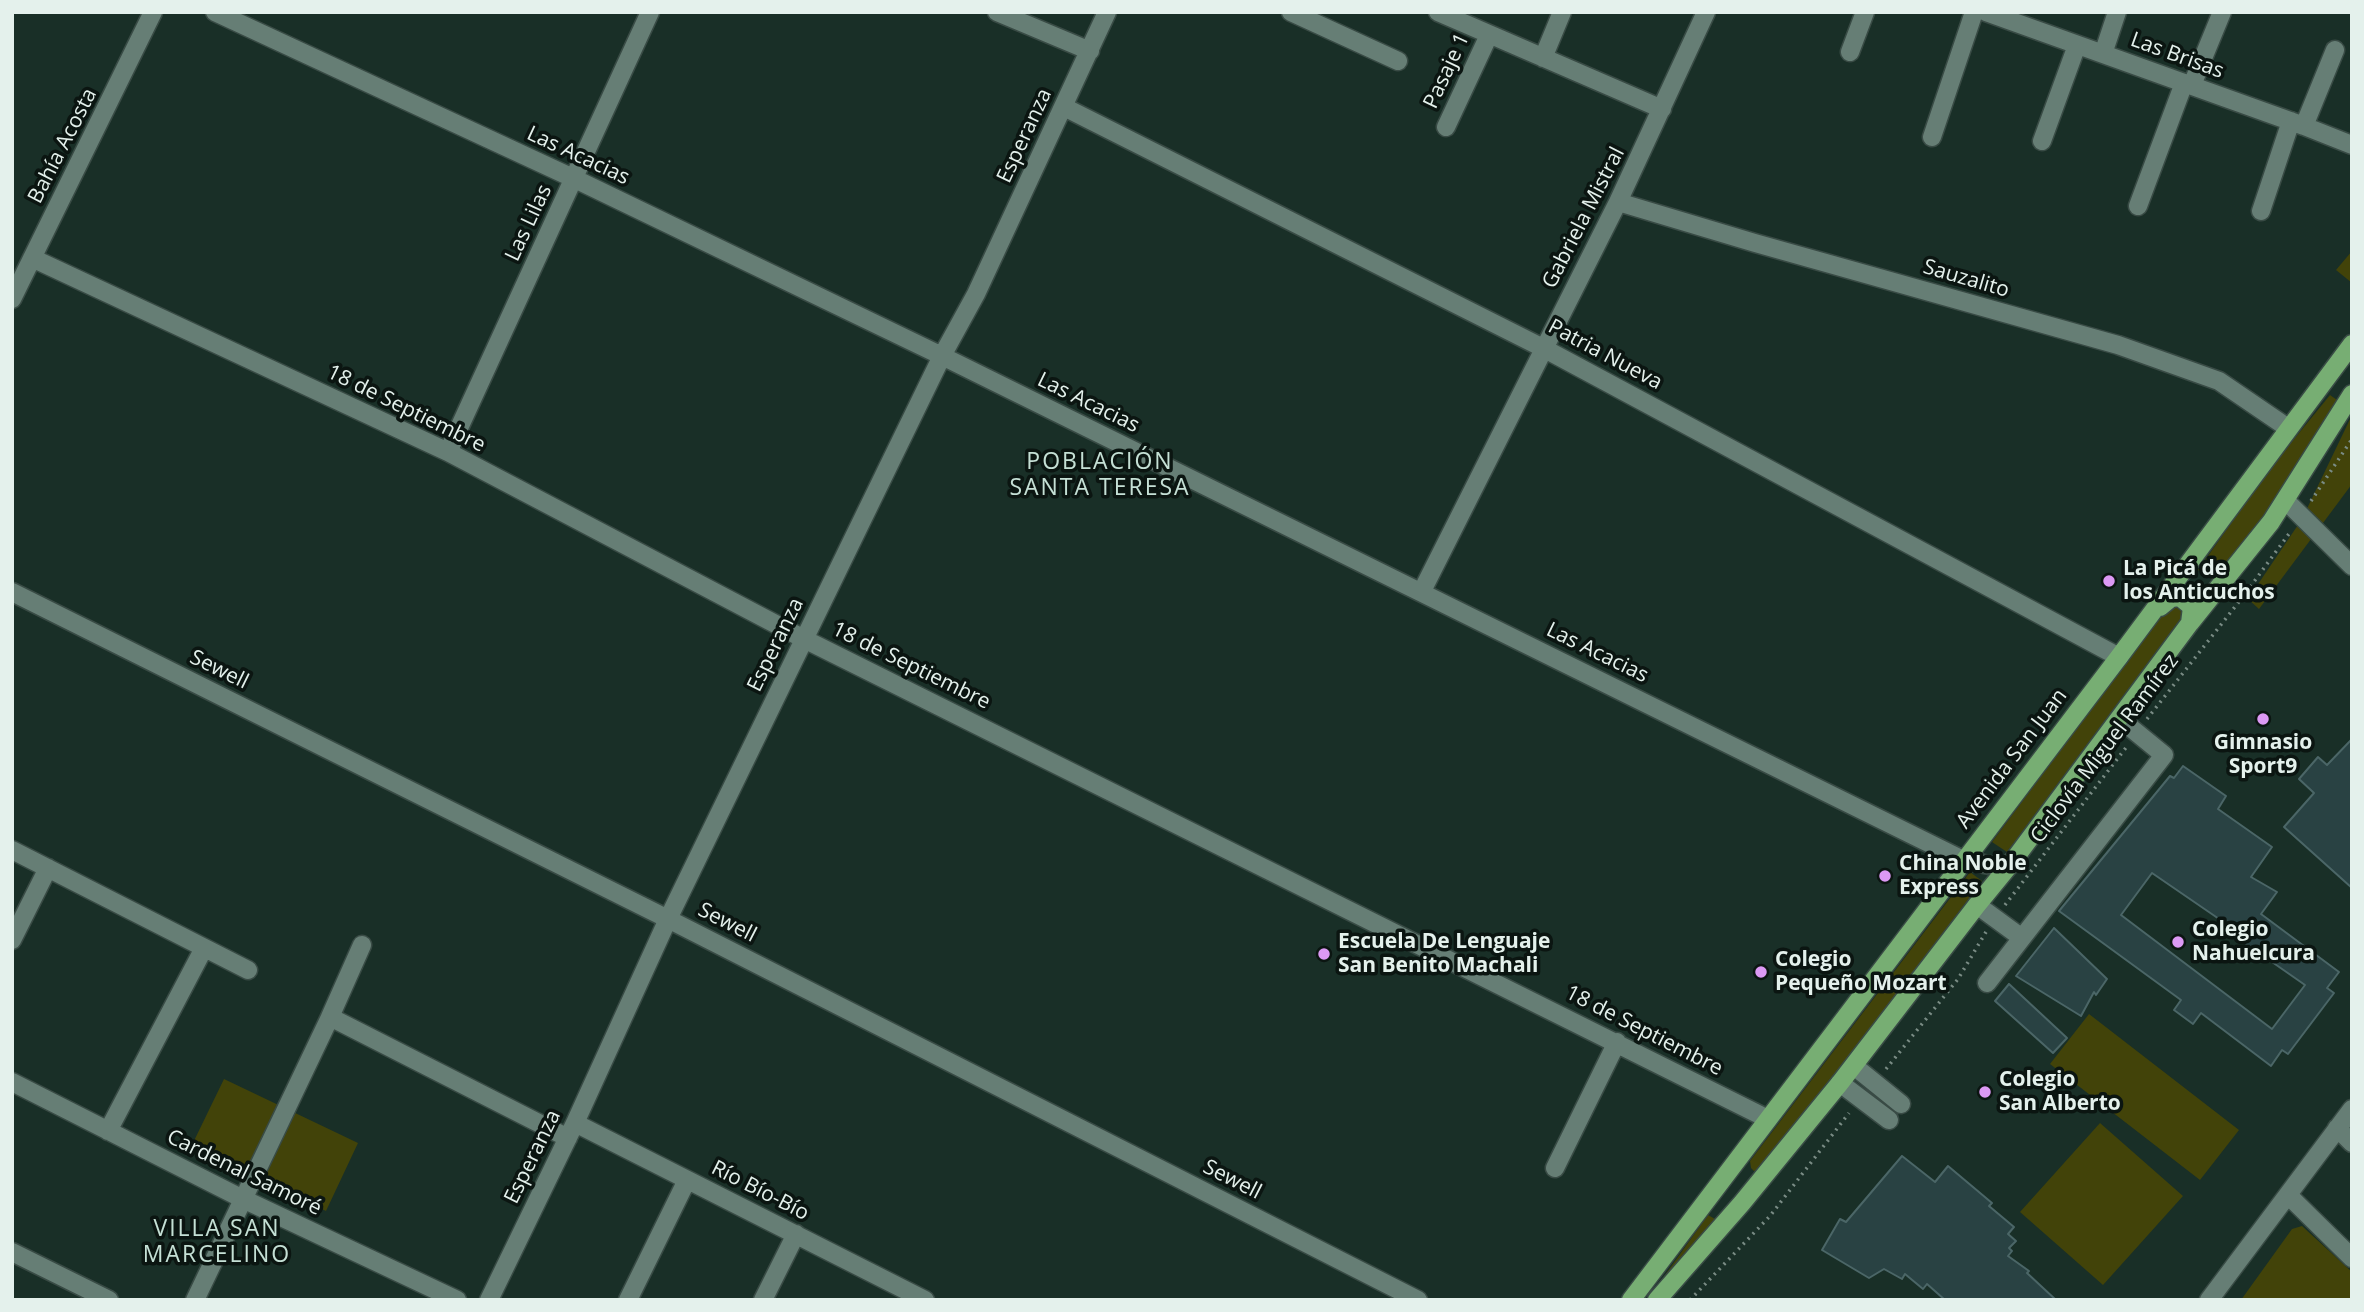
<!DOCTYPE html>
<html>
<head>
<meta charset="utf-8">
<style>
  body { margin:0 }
  #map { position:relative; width:2364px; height:1312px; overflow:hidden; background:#192f27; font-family:"Open Sans",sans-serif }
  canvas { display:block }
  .frame { position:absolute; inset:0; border:14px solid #e4f1ec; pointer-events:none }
</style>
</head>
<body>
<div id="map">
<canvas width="2364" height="1312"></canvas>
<div class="frame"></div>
</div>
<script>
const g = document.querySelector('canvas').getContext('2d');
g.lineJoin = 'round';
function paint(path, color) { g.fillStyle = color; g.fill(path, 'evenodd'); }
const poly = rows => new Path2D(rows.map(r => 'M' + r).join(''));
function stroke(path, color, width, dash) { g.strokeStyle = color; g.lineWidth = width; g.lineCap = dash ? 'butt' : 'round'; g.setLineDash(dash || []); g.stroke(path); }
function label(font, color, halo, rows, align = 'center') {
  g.font = font + ' "Open Sans",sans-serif'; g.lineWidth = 7; g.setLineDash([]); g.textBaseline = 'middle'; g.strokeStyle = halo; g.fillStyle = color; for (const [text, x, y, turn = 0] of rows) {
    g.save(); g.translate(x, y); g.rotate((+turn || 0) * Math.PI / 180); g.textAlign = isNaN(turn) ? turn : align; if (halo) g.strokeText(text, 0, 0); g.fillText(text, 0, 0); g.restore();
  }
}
const green = poly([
  [2352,251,2352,283,2336,270],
  [2330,395,2337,400,2309,444,2283,492,2214,580,2198,570,2268,471],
  [2352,415,2352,484,2259,609,2248,599,2302,519],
  [2174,602,2183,610,2184,614,2007,852,1992,842,2169,604],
  [1970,872,1982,881,1765,1169,1754,1171,1751,1168,1750,1161],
  [2089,1014,2239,1130,2200,1180,2050,1064],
  [224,1079,358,1143,326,1211,191,1147],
  [2100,1123,2183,1196,2103,1285,2020,1212],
  [1708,1215,1715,1219,1650,1300,1647,1300],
  [2302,1226,2352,1272,2352,1300,2241,1300,2292,1229]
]);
const building = poly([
  [2352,739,2352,888,2284,827,2314,793,2299,779,2318,757,2327,765,2352,739],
  [2183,766,2226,796,2218,809,2272,847,2251,877,2277,892,2261,914,2339,972,2327,988,2334,993,2288,1054,2282,1050,2271,1066,2201,1013,2193,1024,2174,1010,2181,1000,2059,911,2170,776,2174,778,2183,766],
  [2152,873,2222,921,2219,925,2305,985,2272,1029,2121,915,2152,873],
  [2054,928,2107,979,2096,995,2094,992,2081,1016,2016,976,2054,928],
  [2009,984,2067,1038,2053,1053,1995,1001,2009,984],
  [1902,1156,1935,1182,1948,1166,1992,1203,1989,1206,2014,1227,2008,1234,2016,1241,2009,1248,2012,1251,2008,1256,2029,1271,2027,1273,2056,1300,1945,1300,1927,1284,1923,1289,1905,1274,1902,1279,1884,1269,1869,1278,1822,1250,1840,1219,1846,1222,1902,1156]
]);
const path = poly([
  [2311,501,2352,439],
  [2147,719,2245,594,2291,531],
  [2005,905,2128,745],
  [1886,1069,1958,979,1986,932],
  [1690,1300,1770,1216,1849,1113]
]);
const minor = poly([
  [215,12,575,179,942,356,1963,860,2005,868,2013,861],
  [997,12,1090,51],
  [1291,12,1398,61],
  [1438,12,1662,109],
  [1986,12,2304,126,2352,145],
  [1850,52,1865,12],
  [2103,54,2117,12],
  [1543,58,1562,12],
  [2192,85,2222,12],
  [1064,107,1543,348,2119,657],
  [2304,126,2335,50],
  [1446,127,1489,35],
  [1932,137,1974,12],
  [2042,141,2077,45],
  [1618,202,1755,243,2118,345,2219,381,2288,428],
  [2138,206,2184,83],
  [2261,211,2291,121],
  [32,258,448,452,804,639,1768,1119],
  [12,299,153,12],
  [448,452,650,12],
  [2286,501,2352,566],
  [1422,591,1618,202,1706,12],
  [12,592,668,919,1418,1300],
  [12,850,248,970],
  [1977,905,2022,938],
  [12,940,48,868],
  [1987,983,2164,755,2120,719],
  [330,1017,362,945],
  [1854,1066,1901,1104],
  [12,1082,243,1199,457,1300],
  [1840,1083,1889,1120],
  [575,1123,925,1300],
  [2337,1128,2352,1143],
  [108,1131,204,948],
  [1555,1168,1617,1042],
  [2288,1195,2352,1258],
  [12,1252,109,1300],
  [195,1300,330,1017,568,1138],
  [489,1300,575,1123,668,919,942,356,976,294,1107,12],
  [628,1300,687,1180],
  [763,1300,796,1234],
  [2209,1300,2352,1109]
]);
const major = poly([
  [2160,607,2171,598,2180,597,2192,607,2190,623],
  [1631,1300,2119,657,2352,344],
  [1657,1300,1742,1203,1840,1083,1977,905,2013,861,2190,623,2271,522,2352,394]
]);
const markers = [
  [2109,581,7,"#dc99f4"],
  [2263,719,7,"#dc99f4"],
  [1885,876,7,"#dc99f4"],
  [2178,942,7,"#dc99f4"],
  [1324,954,7,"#dc99f4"],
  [1761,972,7,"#dc99f4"],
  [1985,1092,7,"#dc99f4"]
];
const streetNames = [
  ["Las Brisas",2177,56,20],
  ["Pasaje 1",1447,71,-65],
  ["Esperanza",1025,136,-65],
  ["Bahía Acosta",63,146,-63],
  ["Las Acacias",578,156,25],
  ["Gabriela Mistral",1584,218,-63],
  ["Las Lilas",529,223,-65],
  ["Sauzalito",1966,279,16],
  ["Patria Nueva",1605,355,28],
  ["Las Acacias",1088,403,26],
  ["18 de Septiembre",406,409,26],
  ["Esperanza",776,645,-64],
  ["Las Acacias",1597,653,26],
  ["18 de Septiembre",911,666,26],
  ["Sewell",219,670,26],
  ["Ciclovía Miguel Ramírez",2105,749,-53],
  ["Avenida San Juan",2012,759,-53],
  ["Sewell",727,923,27],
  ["18 de Septiembre",1644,1031,27],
  ["Esperanza",533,1157,-64],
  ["Cardenal Samoré",244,1173,26],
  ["Sewell",1232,1180,27],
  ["Río Bío-Bío",760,1191,27]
];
const poiNames = [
  ["La Picá de",2123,569],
  ["los Anticuchos",2123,593],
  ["Gimnasio",2263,743,"center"],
  ["Sport9",2263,767,"center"],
  ["China Noble",1899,864],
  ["Express",1899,888],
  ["Colegio",2192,930],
  ["Nahuelcura",2192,954],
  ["Escuela De Lenguaje",1338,942],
  ["San Benito Machali",1338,966],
  ["Colegio",1775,960],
  ["Pequeño Mozart",1775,984],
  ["Colegio",1999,1080],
  ["San Alberto",1999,1104]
];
const neighbourhoodNames = [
  ["POBLACIÓN",1100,462],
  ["SANTA TERESA",1100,488],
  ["VILLA SAN",217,1229],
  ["MARCELINO",217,1255]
];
paint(green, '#424309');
paint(building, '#294243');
stroke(building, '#4b6667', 2);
stroke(minor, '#394b45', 21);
stroke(major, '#394b45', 21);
stroke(path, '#7a8c85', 3.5, [2, 5]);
stroke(minor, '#667e75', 18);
stroke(major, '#77ae73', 18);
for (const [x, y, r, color] of markers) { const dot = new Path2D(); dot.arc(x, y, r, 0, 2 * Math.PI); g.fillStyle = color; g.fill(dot); stroke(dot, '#0b1511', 2.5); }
label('21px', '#e4f1ec', '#0b1511', streetNames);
label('bold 21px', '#e4f1ec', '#0b1511', poiNames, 'left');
g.letterSpacing = '2px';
label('23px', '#c5e0d5', '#0b1511', neighbourhoodNames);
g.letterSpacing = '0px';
</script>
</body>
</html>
